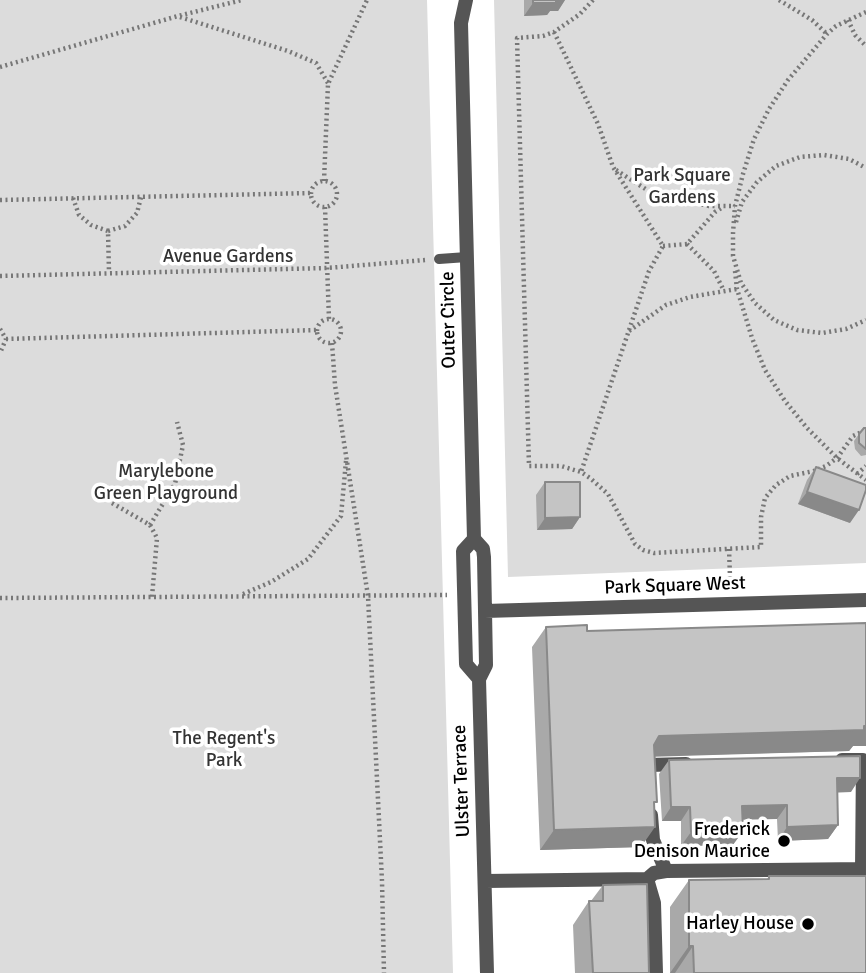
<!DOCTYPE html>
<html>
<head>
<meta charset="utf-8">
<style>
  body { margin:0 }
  canvas { display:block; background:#fff }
</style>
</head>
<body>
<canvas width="866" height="973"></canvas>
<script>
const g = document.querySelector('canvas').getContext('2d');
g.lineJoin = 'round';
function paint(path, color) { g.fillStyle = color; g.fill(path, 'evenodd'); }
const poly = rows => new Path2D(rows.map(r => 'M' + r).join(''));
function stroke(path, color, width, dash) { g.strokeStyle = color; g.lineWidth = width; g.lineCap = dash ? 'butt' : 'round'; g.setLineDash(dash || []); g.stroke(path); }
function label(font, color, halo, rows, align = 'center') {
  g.font = font + ' Signika,sans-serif'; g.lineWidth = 7; g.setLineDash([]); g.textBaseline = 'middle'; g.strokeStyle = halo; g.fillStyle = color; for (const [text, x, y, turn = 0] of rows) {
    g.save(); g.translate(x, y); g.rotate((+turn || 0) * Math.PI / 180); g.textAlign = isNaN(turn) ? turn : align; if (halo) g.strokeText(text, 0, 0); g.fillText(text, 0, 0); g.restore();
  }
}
const green = poly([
  [0,0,427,0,453,973,0,973],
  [494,0,866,0,866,563,508,577]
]);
const path = poly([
  [593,0,580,14,554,32,543,36,517,38,529,466,561,466,581,472,590,478,608,494,635,544,643,550,654,553,761,547,761,517,765,498,776,485,790,476,814,471,826,466,837,458,853,436,866,430],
  [779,0,812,20,827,34],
  [866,12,836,26,827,34,788,80,769,109,754,139,743,174,735,206,733,233,733,256,741,283,755,303,774,320,797,330,822,333,846,329,866,320],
  [180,17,288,51,316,63,328,83],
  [848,20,855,35,866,46],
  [554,32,598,124,613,167,663,246,649,271,581,472],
  [0,67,178,16,242,0],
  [616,170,647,190,680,200,709,206,735,206],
  [324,181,328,84,367,0],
  '311 194a13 13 0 1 1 26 0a13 13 0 1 1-26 0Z',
  [73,198,79,215,91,225,108,231,109,272],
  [0,200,311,193],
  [325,207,329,319],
  [736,222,742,202,757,182,776,166,800,157,824,155,849,159,866,168],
  [108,231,125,226,137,213,141,197],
  [687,244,714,271,724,291],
  [663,246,687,244,715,212,723,207],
  [735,271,737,289,752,338,765,370,785,401,807,428,837,458,866,480],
  [0,276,327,268,425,260],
  '317 331a12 12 0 1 1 24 0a12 12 0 1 1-24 0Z',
  [0,329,6,339,0,353],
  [629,331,666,305,690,297,737,289],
  [6,339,317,330],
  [332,343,335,385,368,596,382,881,384,973],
  [857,474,866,466],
  [112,503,150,525,157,538,152,597],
  [150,525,175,484,183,445,177,422],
  [729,549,730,577],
  [243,594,271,582,308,559,341,516,346,461],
  [0,598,447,595]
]);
const lane = poly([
  [439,259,467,257]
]);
const street = poly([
  [466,0,461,23,474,539,483,549,484,557,486,665,479,679,487,973],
  [474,539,463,551,466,664,479,679],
  [485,611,866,600],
  [842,760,863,760,862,869],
  [649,777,649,765,686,764],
  [651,815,653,840,666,871],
  [647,879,654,903,656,973],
  [485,881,647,879,654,873,666,871,866,869]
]);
const wall = poly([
  [524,0,565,0,558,11,550,11,547,15,524,16],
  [866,428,866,455,861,456,855,449,854,441,859,434],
  [816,467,850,523,798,504,807,480],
  [545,482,580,517,572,529,537,530,536,495],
  [866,623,866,746,853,746,849,751,654,756,654,805,641,847,540,850,532,647,546,627,587,631],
  [669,760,851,792,837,792,838,825,828,839,778,841,777,819,742,819,733,845,681,846,681,821,662,821,659,774],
  [769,876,866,973,670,973,670,907,689,880,767,879],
  [603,885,649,973,575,973,573,925,589,901,591,901]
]);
const shadedWall = poly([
  [555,0,565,0,558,11,550,11,547,15,524,16,533,3],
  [807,492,859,510,850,523,798,504],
  [580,517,572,529,537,530,545,518],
  [866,726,866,746,853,746,849,751,645,757,659,736],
  [837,778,860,778,851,792,827,793],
  [787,805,777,819,732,820,742,806],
  [671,807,690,807,681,821,662,821],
  [838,825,828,839,778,841,787,827],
  [655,827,641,847,540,850,554,830],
  [743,831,733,845,681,846,691,832],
  [689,946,693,946,675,973,670,973]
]);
const building = poly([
  [533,0,556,0,556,3,533,3,533,0],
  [864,428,866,428,866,449,859,443,859,434,864,428],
  [816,467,866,485,866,490,859,510,807,492,816,467],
  [545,482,580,482,580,517,545,518,545,482],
  [866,623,866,726,864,726,864,730,659,736,654,745,657,802,654,802,655,827,554,830,546,627,587,625,587,631,866,623],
  [860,756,860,778,837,778,838,825,787,827,787,805,742,806,743,831,691,832,690,807,671,807,669,760,860,756],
  [769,876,866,876,866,973,694,973,693,946,689,946,689,880,769,879,769,876],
  [647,884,649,973,593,973,589,901,603,901,603,885,647,884]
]);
const markers = [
  [784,841,7,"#000"],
  [808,924,7,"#000"]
];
const parkNames = [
  ["Park Square",682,176],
  ["Gardens",682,198],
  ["Avenue Gardens",228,257],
  ["Marylebone",166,472],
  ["Green Playground",166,494],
  ["The Regent's",224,739],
  ["Park",224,761]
];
const streetNames = [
  ["Outer Circle",449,320,-91],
  ["Park Square West",675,586,-2],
  ["Ulster Terrace",462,781,-92]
];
const poiNames = [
  ["Frederick",770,830],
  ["Denison Maurice",770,852],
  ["Harley House",794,924]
];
paint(green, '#dcdcdc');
stroke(path, '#777', 4.5, [2, 3.5]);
stroke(lane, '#555', 10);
stroke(street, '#555', 14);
paint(wall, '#a9a9a9');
paint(shadedWall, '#898989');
paint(building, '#c4c4c4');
stroke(building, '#898989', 2);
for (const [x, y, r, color] of markers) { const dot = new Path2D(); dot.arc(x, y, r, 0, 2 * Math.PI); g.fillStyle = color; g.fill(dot); stroke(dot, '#fff', 2.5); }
label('19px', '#333', '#fff', parkNames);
label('19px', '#000', '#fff', streetNames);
label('19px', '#000', '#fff', poiNames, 'right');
</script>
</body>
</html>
